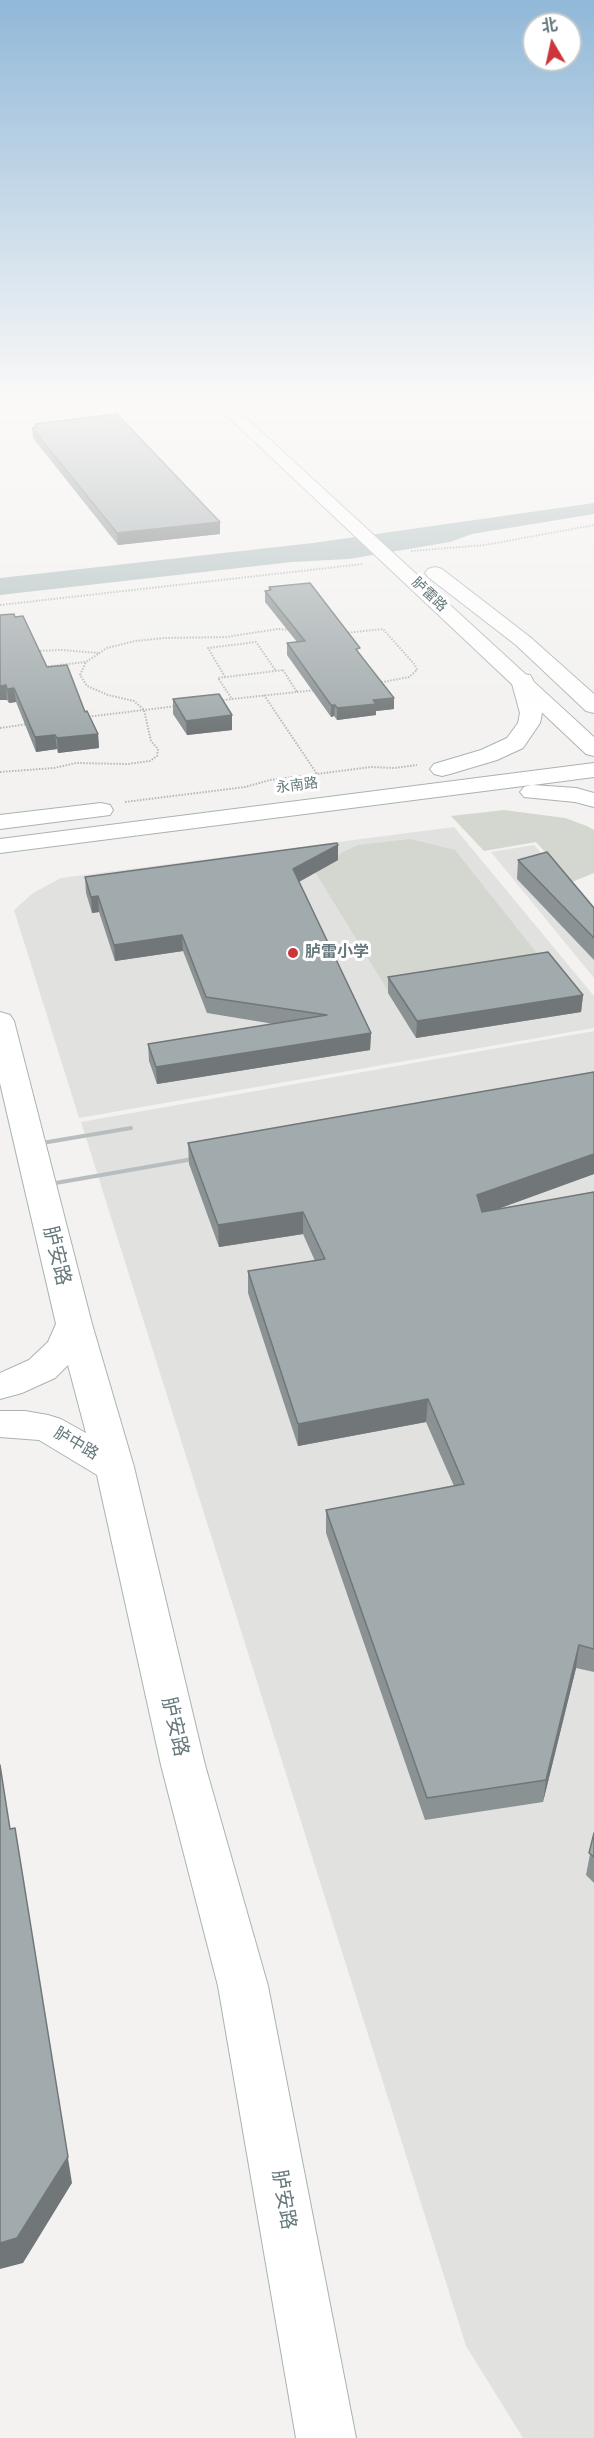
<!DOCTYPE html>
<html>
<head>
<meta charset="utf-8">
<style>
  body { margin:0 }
  #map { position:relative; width:594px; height:2438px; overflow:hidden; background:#f3f2f0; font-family:"DM Sans","Noto Sans SC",sans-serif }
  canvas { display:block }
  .north { position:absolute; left:522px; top:12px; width:60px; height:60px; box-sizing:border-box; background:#fff; border:2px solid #c2c9cb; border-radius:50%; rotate:351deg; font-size:16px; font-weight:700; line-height:24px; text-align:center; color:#66797d }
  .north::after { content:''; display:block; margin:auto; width:21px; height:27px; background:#cc363b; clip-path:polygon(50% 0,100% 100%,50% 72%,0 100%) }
</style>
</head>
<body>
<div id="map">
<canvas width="594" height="2438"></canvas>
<div class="north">北</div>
</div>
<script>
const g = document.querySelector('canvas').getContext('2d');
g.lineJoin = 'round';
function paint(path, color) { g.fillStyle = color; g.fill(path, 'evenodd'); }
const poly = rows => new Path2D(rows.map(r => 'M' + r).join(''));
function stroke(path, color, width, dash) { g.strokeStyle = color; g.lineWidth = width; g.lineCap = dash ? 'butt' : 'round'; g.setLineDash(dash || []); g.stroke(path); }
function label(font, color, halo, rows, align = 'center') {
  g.font = font + ' "DM Sans","Noto Sans SC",sans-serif'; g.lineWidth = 6; g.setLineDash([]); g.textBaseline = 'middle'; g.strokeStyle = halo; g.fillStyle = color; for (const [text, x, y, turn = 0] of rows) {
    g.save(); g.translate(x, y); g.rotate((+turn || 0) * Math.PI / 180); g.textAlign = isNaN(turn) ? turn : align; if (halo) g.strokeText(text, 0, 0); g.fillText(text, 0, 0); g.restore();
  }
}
const built = poly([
  [454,827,594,996,594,1028,79,1118,14,910,33,893,61,878],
  [534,845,594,911,594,978,491,852],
  [594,1031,594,2438,523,2438,466,2346,81,1122]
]);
const green = poly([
  [504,810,565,818,587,826,594,830,594,873,572,882,536,842,484,851,451,816],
  [410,839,455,850,547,966,388,991,303,852,333,863,341,853,358,845]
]);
const water = poly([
  [594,503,594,514,472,534,450,542,349,559,292,562,0,595,0,578,313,543]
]);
const path = poly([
  [411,551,485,545,594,525],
  [0,605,363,564],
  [345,633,383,629,415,665,417,670,409,677,378,683],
  [34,651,61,650,99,653],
  [42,667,86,662],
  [283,670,297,692,232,699,218,678,283,670],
  [225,677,208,648,256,642,276,671],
  [297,692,317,690],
  [264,695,317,774],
  [217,701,232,699],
  [86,717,177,706],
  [0,728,28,724],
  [0,772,54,768,76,763,128,764,150,761,157,756,158,749,151,741,144,710,134,701,108,695,87,686,80,675,86,662,107,648,135,641,165,638,226,637,278,629,290,630],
  [125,802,245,787,270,780,371,767,394,768,417,765]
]);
const lane = poly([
  [42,1143,131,1128],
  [50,1184,193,1159]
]);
const secondary = poly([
  [522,674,530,675,533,680,542,713,540,723,523,748,497,760,450,774,442,776,434,774,430,769,434,764,481,750,507,738,518,723,520,713,511,680,514,675,522,674],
  [594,763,594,777,533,785,576,788,594,793,594,807,575,802,524,797,520,792,524,787,531,785,0,853,0,839,594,763],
  [101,803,110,805,113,810,110,815,0,829,0,815,101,803],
  [0,1012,10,1015,14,1021,92,1324,134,1467,205,1765,268,1986,356,2438,296,2438,218,1986,161,1765,97,1475,39,1440,0,1437,0,1411,25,1411,48,1415,61,1419,86,1433,68,1365,55,1378,22,1393,0,1399,0,1373,29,1360,48,1342,56,1324,0,1083,0,1012]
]);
const primary = poly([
  [203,393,219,393,594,737,594,756,586,754,203,393],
  [435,567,442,569,530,637,594,694,594,713,586,711,516,645,428,577,425,573,428,569,435,567]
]);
const wall = poly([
  [35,424,220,534,118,545,33,438,32,428,35,427],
  [269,587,360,654,394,709,376,711,376,715,337,720,334,716,331,717,287,655,287,643,297,642,265,602,265,591,269,591],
  [0,615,15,617,47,667,85,712,98,734,99,748,58,753,57,749,36,752,16,702,9,703,7,700,0,700],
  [173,699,232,730,187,735,173,714],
  [338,860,299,882,371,1033,370,1050,157,1084,149,1061,148,1044,274,1024,207,1013,183,951,115,961,99,912,92,913,86,893,85,877],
  [518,860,594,908,594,960,517,879],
  [388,977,583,995,581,1012,416,1038,388,993],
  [188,1143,594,1174,497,1209,594,1192,594,1672,576,1668,543,1802,425,1820,326,1533,326,1510,454,1486,426,1422,298,1446,248,1293,248,1271,315,1261,303,1234,219,1247,189,1164],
  [594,1833,594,1883,586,1875]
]);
const shadedWall = poly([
  [220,522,220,534,118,545,117,533],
  [6,685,7,700,0,700,0,686],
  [14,688,16,702,9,703,7,689],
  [394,698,394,709,376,711,376,715,337,720,337,708,373,700],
  [331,705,335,705,334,716,331,717],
  [232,715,232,730,187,735,186,721],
  [98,734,99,748,58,753,57,738],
  [55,735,57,749,36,752,35,737],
  [338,845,338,860,293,885,293,869],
  [98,896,99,912,92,913,91,897],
  [182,935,183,951,115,961,114,945],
  [583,995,581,1012,416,1038,417,1021],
  [371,1033,370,1050,157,1084,156,1067],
  [594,1154,594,1174,476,1217,477,1195],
  [303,1212,303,1234,219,1247,218,1225],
  [428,1399,426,1422,298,1446,298,1424],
  [579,1645,576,1668,543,1802,546,1780],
  [15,1828,72,2183,23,2263,0,2269,0,2243]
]);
const building = poly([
  [117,414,220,522,117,533,32,428,38,427,35,424,117,414],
  [310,583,360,648,356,649,358,652,394,698,373,700,376,704,337,708,335,705,331,705,287,643,305,641,265,591,271,590,269,587,310,583],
  [14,614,15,617,23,616,47,667,67,665,85,712,87,711,98,734,57,738,55,735,35,737,14,688,7,689,6,685,0,686,0,615,14,614],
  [219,694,232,715,186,721,173,699,219,694],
  [337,843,338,845,293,869,371,1033,156,1067,148,1044,327,1015,206,997,182,935,114,945,98,896,91,897,85,877,337,843],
  [547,852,594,908,594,938,518,860,547,852],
  [548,952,583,995,417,1021,388,977,548,952],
  [594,1072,594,1154,477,1195,482,1212,594,1192,594,1649,579,1645,546,1780,427,1798,326,1510,464,1484,428,1399,298,1424,248,1271,325,1259,303,1212,218,1225,188,1143,594,1072],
  [0,1765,10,1829,15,1828,68,2157,17,2238,0,2243,0,1765],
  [594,1833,594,1857,589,1853,594,1833]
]);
const markers = [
  [293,953,6,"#cc363b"]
];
const farStreetnames = [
  ["胪雷路",429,595,43],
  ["永南路",297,786,-7]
];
const poiNames = [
  ["胪雷小学",305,953]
];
const streetNames = [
  ["胪中路",76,1444,30]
];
const nearStreetnames = [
  ["胪安路",56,1256,76],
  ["胪安路",174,1727,77],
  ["胪安路",283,2200,80]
];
paint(built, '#e1e2e0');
paint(green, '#d4d7cf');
paint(water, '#b0bfbf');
stroke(secondary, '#abb2b4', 2);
stroke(primary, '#acb2b3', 2);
stroke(path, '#b4b8b9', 2, [1.5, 1.5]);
stroke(lane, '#b8bebf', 4);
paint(secondary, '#fff');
paint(primary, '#fff');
paint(wall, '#8a9294');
paint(shadedWall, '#717778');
paint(building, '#a1aaac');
stroke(building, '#717778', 1.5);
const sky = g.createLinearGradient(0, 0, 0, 734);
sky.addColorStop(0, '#91b8d8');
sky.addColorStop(0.54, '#faf9f8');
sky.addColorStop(1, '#faf9f800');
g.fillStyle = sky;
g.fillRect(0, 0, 594, 734);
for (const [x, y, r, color] of markers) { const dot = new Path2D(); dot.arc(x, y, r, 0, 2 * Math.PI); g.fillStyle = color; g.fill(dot); stroke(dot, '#fff', 2); }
label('14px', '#66797d', '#fff', farStreetnames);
label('bold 16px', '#66797d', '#fff', poiNames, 'left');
label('16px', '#66797d', '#fff', streetNames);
label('20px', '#66797d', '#fff', nearStreetnames);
</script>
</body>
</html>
